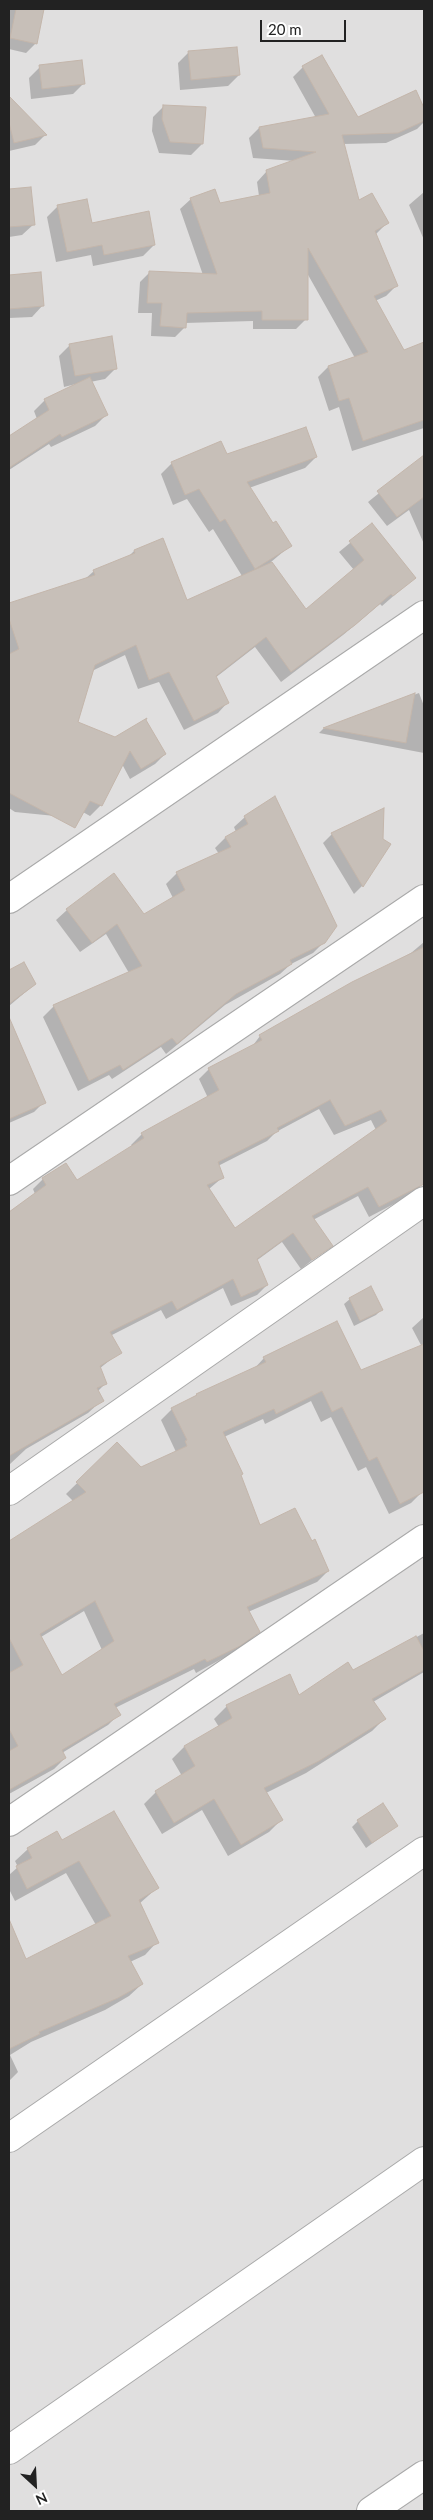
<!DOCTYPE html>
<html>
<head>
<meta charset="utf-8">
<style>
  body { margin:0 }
  #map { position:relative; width:433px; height:2520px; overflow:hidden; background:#f2efe9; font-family:Lato,sans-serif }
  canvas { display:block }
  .frame { position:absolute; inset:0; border:10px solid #222; pointer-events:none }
  .north { position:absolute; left:10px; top:2460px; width:50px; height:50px; -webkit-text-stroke:4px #fff; paint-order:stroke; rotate:155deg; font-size:14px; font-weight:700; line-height:20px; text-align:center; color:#222 }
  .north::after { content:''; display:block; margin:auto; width:18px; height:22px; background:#222; clip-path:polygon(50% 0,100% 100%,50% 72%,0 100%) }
  .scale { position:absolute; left:260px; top:20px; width:86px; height:22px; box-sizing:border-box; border:2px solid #222; border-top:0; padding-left:6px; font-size:15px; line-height:18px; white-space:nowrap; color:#222; -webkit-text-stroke:4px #fff; paint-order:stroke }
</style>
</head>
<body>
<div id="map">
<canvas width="433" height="2520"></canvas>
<div class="frame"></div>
<div class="north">N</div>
<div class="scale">20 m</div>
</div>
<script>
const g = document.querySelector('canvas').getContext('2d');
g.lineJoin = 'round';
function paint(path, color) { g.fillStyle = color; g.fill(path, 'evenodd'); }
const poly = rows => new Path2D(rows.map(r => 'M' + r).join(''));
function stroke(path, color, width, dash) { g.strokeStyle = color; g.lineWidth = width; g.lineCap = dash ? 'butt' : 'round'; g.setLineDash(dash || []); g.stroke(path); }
const residential = poly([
  [9,9,424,9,424,2511,9,2511]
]);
const shadow = poly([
  [9,9,42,9,36,43,26,53,9,49],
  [189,52,239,75,228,86,180,90,178,63],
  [40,67,84,83,73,94,31,99,29,78],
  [303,67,357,118,415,91,424,111,424,122,417,129,386,143,343,144,358,202,387,223,375,235,396,286,386,296,375,301,404,351,424,343,424,428,352,451,339,407,329,411,318,377,328,367,355,358,307,273,306,319,296,329,253,329,253,321,185,323,185,327,175,337,151,336,152,313,138,313,140,282,150,272,203,275,180,209,191,199,220,204,259,196,257,182,267,171,295,161,253,158,249,138,259,128,316,118,293,77],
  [9,97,45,135,35,145,9,151],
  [164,106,202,144,191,155,159,153,152,131,153,117],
  [30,188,34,224,22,235,9,237,9,190],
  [424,192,424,240,409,205],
  [58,206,91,224,154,245,143,256,93,266,91,255,56,262,47,217],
  [40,273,43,305,32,317,9,318,9,276],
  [70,345,116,368,105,379,90,382,106,415,95,426,51,447,49,444,9,470,9,437,37,419,34,411,45,400,76,384,64,387,59,356],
  [226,456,316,457,305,468,249,488,272,525,290,546,271,562,306,610,354,570,339,552,372,525,414,578,382,606,380,604,343,635,281,682,255,647,215,678,228,702,218,713,184,730,159,682,138,689,125,655,92,671,77,723,115,739,165,754,155,764,130,779,122,764,101,805,90,816,81,811,75,818,15,812,9,808,9,605,85,579,94,571,128,557,134,551,186,602,242,576,213,529,209,532,187,499,173,505,161,474,172,463],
  [424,457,424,544,409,510,387,526,368,502],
  [419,693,424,706,424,753,319,733,323,729],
  [245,817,324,942,313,953,291,964,280,974,225,1005,166,1054,161,1047,112,1079,109,1075,78,1091,43,1017,54,1006,129,973,106,934,80,952,56,920,67,910,144,916,173,898,166,884,177,873,219,854,215,848,225,838,236,832,234,827],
  [332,834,382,839,389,844,362,886,354,894,323,843],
  [424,942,424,1020,384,1055,387,1058,424,1040,424,1165,413,1170,421,1185,411,1195,369,1217,358,1196,313,1220,331,1245,301,1269,282,1242,256,1261,267,1285,257,1295,231,1306,223,1288,166,1319,161,1310,110,1336,120,1352,99,1369,105,1384,97,1392,99,1403,88,1413,26,1449,9,1465,9,1212,35,1194,33,1189,43,1179,76,1182,133,1147,131,1145,142,1134,208,1098,199,1079,209,1069,251,1048,260,1036,411,953],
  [319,1109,334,1135,371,1120,376,1130,234,1230,209,1189,223,1177,218,1166,267,1141,276,1132],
  [24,963,35,984,9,1006,9,971],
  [11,1026,44,1102,34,1112,9,1123,9,1027],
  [350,1299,382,1309,376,1315,354,1326,344,1304],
  [424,1317,424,1481,418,1485,422,1492,411,1503,389,1514,366,1467,358,1471,331,1417,321,1422,311,1401,265,1424,263,1419,224,1437,260,1527,328,1571,317,1582,248,1612,259,1631,248,1642,227,1656,196,1673,194,1669,115,1708,119,1714,108,1725,62,1753,65,1758,54,1769,9,1794,9,1674,11,1673,9,1670,9,1542,74,1502,66,1494,117,1444,140,1468,176,1452,161,1420,172,1409,197,1395,253,1370,264,1358,361,1372,422,1347,412,1328],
  [84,1611,102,1650,61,1677,41,1637],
  [424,1633,424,1672,373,1702,384,1719,372,1731,306,1773,266,1793,281,1820,269,1832,228,1856,202,1810,162,1834,144,1804,156,1792,182,1776,172,1759,184,1747,219,1727,214,1719,227,1706,289,1676,299,1697,353,1672],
  [358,1821,396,1826,366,1848,352,1827],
  [62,1842,157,1888,139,1904,157,1942,145,1955,130,1962,142,1984,129,1996,105,2010,31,2042,10,2055,18,2072,9,2081,9,1939,15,1936,25,1961,96,1925,66,1873,15,1901,9,1889,9,1875,18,1867,15,1861,28,1849]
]);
const building = poly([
  [16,9,44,9,37,44,10,38,16,9],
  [237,47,240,75,191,80,188,51,237,47],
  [322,55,358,117,416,90,424,108,424,121,398,133,342,135,359,200,372,193,389,223,375,231,398,286,374,296,404,350,424,342,424,420,363,441,349,398,339,401,328,366,368,352,308,248,308,320,262,320,262,311,187,313,186,328,160,326,162,303,147,303,149,271,217,274,190,198,215,189,220,203,270,193,266,170,316,152,263,148,259,127,329,114,302,66,322,55],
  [82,60,85,84,42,89,39,65,82,60],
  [9,96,47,135,14,143,9,123,9,96],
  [163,105,206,107,203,144,170,142,162,119,163,105],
  [31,187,35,225,9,227,9,189,31,187],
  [87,199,92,223,149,211,155,245,104,255,102,245,67,252,57,205,87,199],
  [41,272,44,306,9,309,9,275,41,272],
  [112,336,117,369,75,376,69,344,112,336],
  [90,377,108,415,62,437,60,434,9,468,9,436,49,410,44,399,90,377],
  [306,427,317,457,247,482,273,523,276,521,292,546,255,569,225,519,220,522,199,489,185,495,171,462,221,441,227,454,306,427],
  [424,455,424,497,397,517,377,491,424,455],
  [372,523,416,578,393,596,391,594,355,625,291,672,266,637,216,676,229,703,194,721,169,672,149,680,136,645,95,665,78,722,115,737,147,718,146,720,166,754,141,769,130,751,102,806,90,801,75,828,9,793,9,654,19,649,9,619,9,603,95,575,93,570,135,553,134,550,163,538,187,600,272,562,306,609,364,560,349,541,372,523],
  [415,693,406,743,323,728,415,693],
  [275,796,337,926,325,943,290,960,292,964,236,994,177,1044,172,1038,123,1070,120,1065,89,1081,53,1005,142,966,117,924,92,943,66,909,114,873,144,914,185,890,176,872,231,847,225,837,248,824,244,816,275,796],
  [384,808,383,839,391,844,363,887,331,833,384,808],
  [424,947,424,1184,379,1207,368,1187,312,1216,333,1246,312,1260,293,1233,257,1259,268,1285,241,1297,233,1279,177,1310,172,1301,110,1332,122,1353,100,1366,107,1384,97,1388,104,1401,9,1456,9,1212,46,1185,42,1178,66,1163,77,1180,144,1138,141,1133,219,1090,208,1068,262,1040,259,1035,352,982,424,947],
  [330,1100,345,1126,381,1110,387,1121,235,1228,207,1185,224,1178,218,1162,279,1131,277,1128,330,1100],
  [24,962,36,984,9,1004,9,970,24,962],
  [9,1017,46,1103,9,1119,9,1017],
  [371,1286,383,1310,360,1321,349,1298,371,1286],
  [337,1321,361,1370,424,1344,424,1492,400,1504,377,1457,369,1461,342,1407,332,1412,322,1391,276,1414,274,1409,223,1432,243,1474,241,1475,260,1525,295,1508,312,1541,315,1539,329,1571,247,1607,260,1632,240,1646,207,1662,205,1659,114,1704,121,1715,62,1750,66,1758,9,1790,9,1751,18,1746,9,1729,9,1673,23,1665,9,1638,9,1541,86,1492,76,1482,117,1442,141,1467,187,1446,185,1441,187,1440,171,1408,197,1395,196,1394,266,1362,263,1357,337,1321],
  [95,1601,114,1641,62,1675,40,1634,95,1601],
  [416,1636,424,1651,424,1670,372,1699,386,1719,319,1761,264,1788,283,1820,241,1845,214,1799,174,1823,155,1791,195,1766,184,1746,232,1718,226,1705,290,1674,299,1695,348,1662,353,1670,416,1636],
  [383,1803,398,1826,372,1843,357,1820,383,1803],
  [114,1811,159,1888,139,1900,159,1943,128,1956,143,1984,118,1998,39,2032,40,2034,9,2049,9,1919,26,1959,111,1916,79,1861,27,1889,16,1866,32,1858,27,1848,57,1831,62,1840,114,1811]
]);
const minor = poly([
  [9,899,424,615],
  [9,1181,424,899],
  [9,1491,424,1201],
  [9,1822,424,1539],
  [9,2138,424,1851],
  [9,2450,424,2161],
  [371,2511,424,2475]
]);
paint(residential, '#e0dfdf');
paint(shadow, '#0003');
paint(building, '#c7bfb8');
stroke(building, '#c4b6ab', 1);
stroke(minor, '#a9a9a9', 30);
stroke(minor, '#fff', 28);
</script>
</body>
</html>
